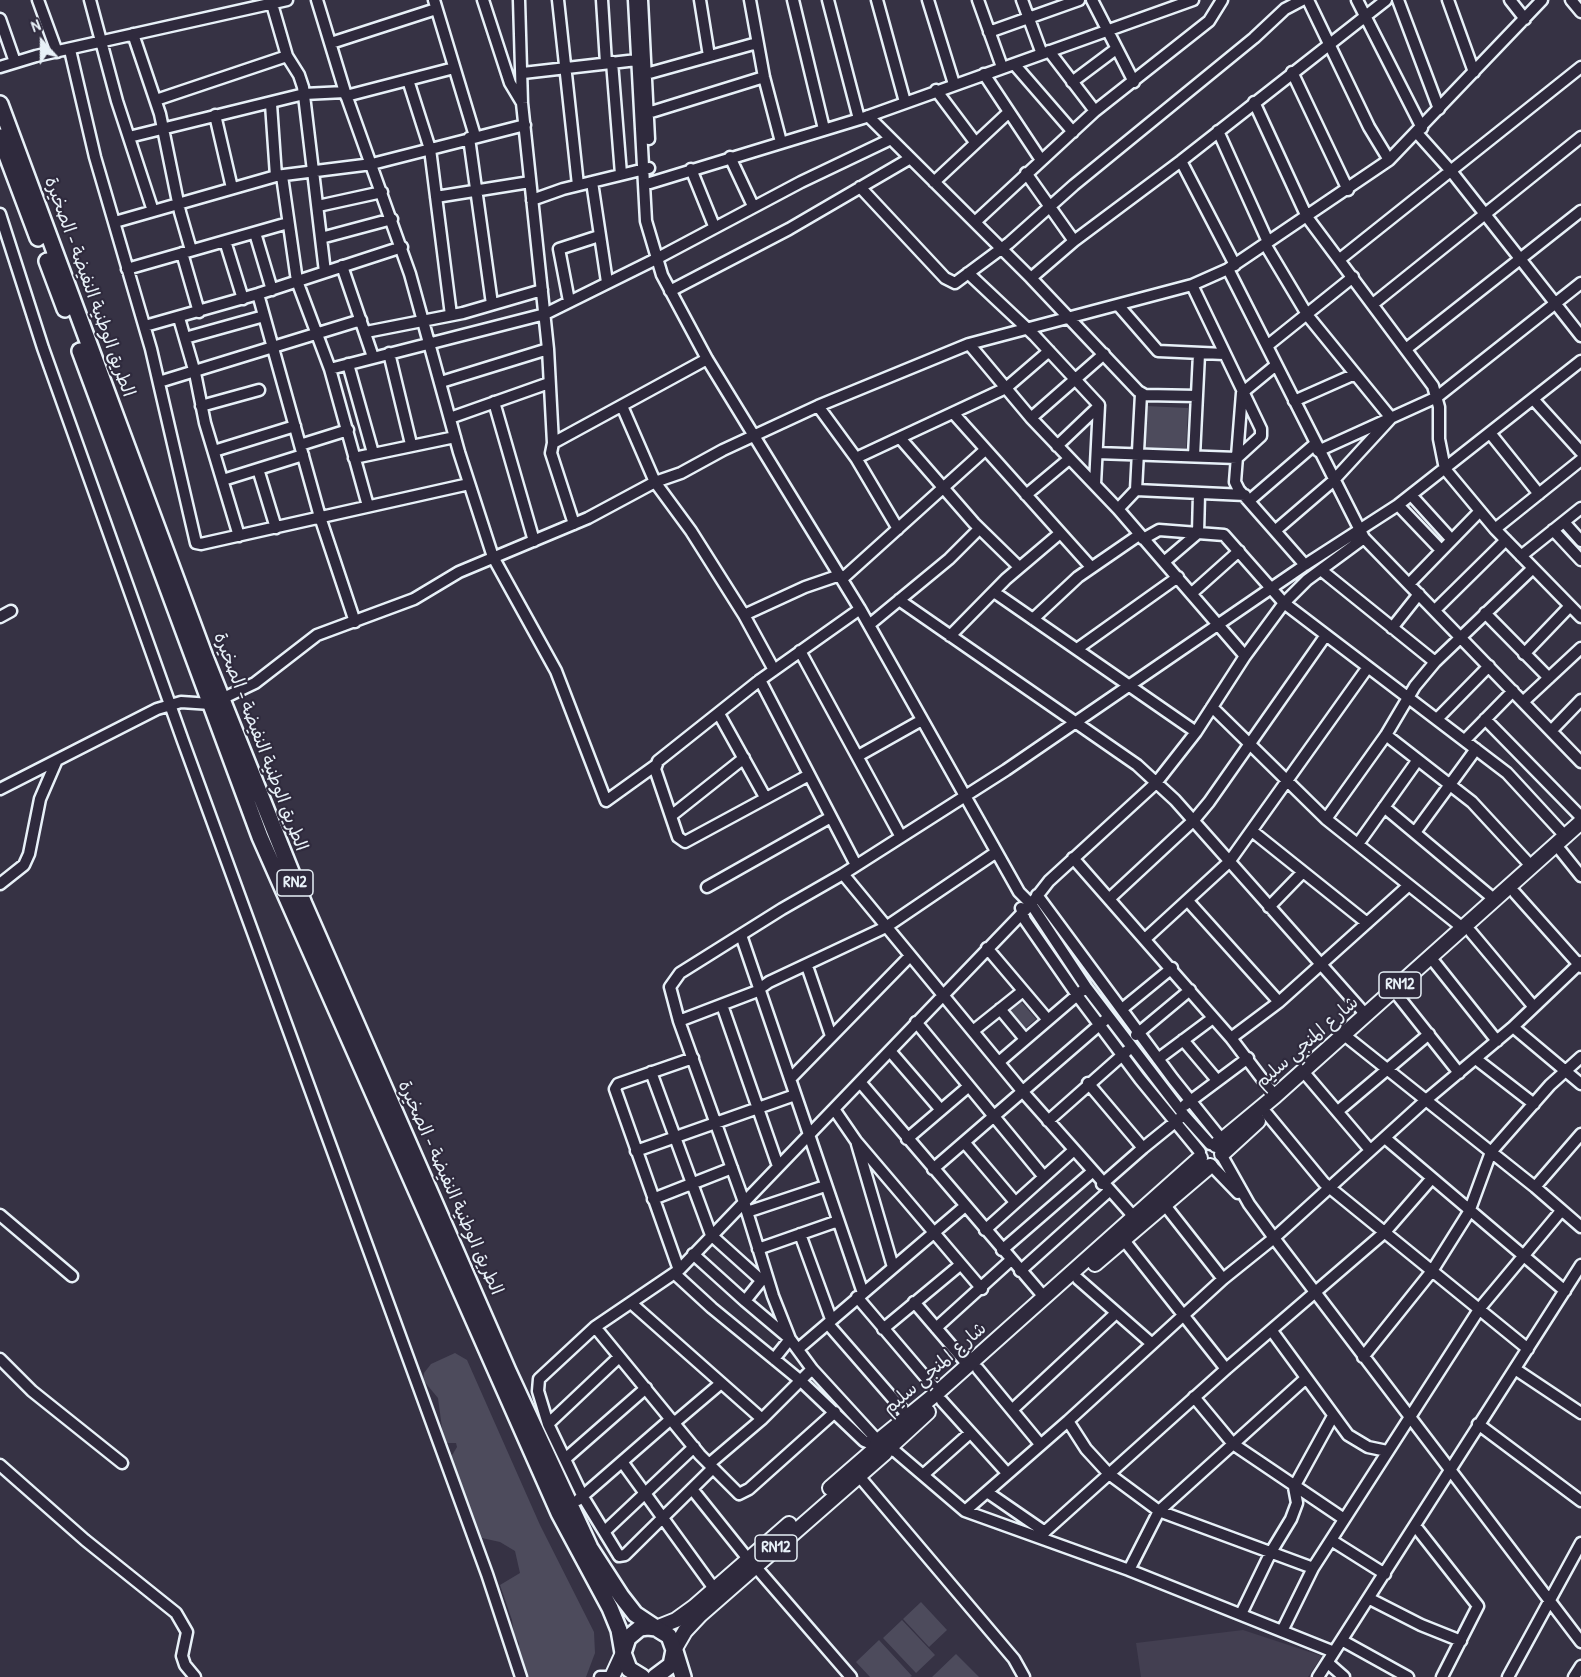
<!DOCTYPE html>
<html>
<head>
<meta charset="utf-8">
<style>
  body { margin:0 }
  #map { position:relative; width:1581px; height:1677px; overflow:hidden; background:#363244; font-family:"Patrick Hand",sans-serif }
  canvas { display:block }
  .north { position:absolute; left:12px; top:12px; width:60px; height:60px; -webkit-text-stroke:4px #2f2a3d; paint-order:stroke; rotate:339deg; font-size:16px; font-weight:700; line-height:24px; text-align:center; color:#e8f1f8 }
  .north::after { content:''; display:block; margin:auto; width:21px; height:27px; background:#e8f1f8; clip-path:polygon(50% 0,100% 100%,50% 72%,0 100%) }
</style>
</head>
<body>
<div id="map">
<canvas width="1581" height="1677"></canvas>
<div class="north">N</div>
</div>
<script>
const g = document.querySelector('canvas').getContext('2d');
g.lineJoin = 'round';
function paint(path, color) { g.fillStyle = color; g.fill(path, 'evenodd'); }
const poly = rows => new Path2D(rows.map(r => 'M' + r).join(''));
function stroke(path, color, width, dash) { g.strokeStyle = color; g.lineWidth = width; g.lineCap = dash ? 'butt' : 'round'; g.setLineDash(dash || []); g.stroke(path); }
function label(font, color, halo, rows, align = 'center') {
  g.font = font + ' "Patrick Hand","Playpen Sans Arabic",sans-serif'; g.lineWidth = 4.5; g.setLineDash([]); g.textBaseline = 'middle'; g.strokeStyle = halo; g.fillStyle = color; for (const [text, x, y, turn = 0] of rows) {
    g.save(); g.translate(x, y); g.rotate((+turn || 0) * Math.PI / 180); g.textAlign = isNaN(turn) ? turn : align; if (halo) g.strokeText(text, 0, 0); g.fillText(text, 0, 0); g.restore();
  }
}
const built = poly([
  [1243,1630,1322,1656,1308,1677,1141,1677,1136,1643]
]);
const green = poly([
  [1146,406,1188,408,1186,451,1144,449],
  [1018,998,1036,1019,1022,1031,1004,1010],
  [455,1353,467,1360,540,1525,594,1632,595,1653,586,1677,528,1677,519,1657,519,1643,514,1634,512,1620,500,1585,520,1573,515,1551,500,1542,482,1538,451,1457,457,1447,456,1443,444,1443,438,1398,423,1380,424,1373,431,1364],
  [921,1602,947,1630,929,1647,903,1619],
  [902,1620,935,1655,916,1673,883,1638],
  [879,1640,912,1676,910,1677,870,1677,856,1662],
  [956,1654,979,1677,932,1677]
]);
const minor = poly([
  [38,0,57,52],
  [90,0,117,101,153,211],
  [317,0,345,92,410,274,459,452,493,557,556,671,606,801,656,765],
  [434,0,475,136],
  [483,0,510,83,522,103],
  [519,0,522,103,548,349,553,443,551,453,574,524],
  [558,0,578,185],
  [602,0,606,63],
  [634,0,646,221,662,275,707,359,860,609,1019,892,1031,904,1086,987,1184,1115,1210,1144],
  [642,0,649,139],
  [700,0,709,56],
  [750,0,764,77,781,142],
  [793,0,824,129],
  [828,0,859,119],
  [877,0,905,102],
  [928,0,954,84],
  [978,0,1002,67],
  [1022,0,1042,54],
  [1092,0,1134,82],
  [1308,0,1369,127,1389,160],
  [1357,0,1422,128],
  [1398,0,1439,109],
  [1448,0,1474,72],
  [1510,0,1525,19],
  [1571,0,1581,12],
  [272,4,287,56,299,75,303,87,325,272],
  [0,19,15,62],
  [989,32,1079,0],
  [133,34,160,114,180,212,191,250],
  [331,43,436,9],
  [70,50,95,157,151,349,196,543,201,544,469,484],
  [1049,51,1095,111],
  [612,62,621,174],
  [1014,64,1073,132],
  [0,67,36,56,287,0],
  [1292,72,1348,190],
  [523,73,637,60],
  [646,74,757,43],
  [984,74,1041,160],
  [408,80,430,149,451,315],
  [1072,82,1116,49],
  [936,90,975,142],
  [346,96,454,68],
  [156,100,287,56],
  [1254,102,1307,217,1433,386,1439,407,1439,439,1445,469,1495,529,1581,617],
  [271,104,276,176],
  [648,113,764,77],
  [215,115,232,188],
  [868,116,1031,278,1138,391,1145,395,1197,396],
  [1218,131,1268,242],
  [1417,133,1451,171,1581,336],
  [129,137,304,94,345,92],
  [469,138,492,304],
  [730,157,753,206],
  [1181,161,1235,265],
  [691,169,714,226],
  [1026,173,1074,241],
  [282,176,297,281,330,369,368,506],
  [592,182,607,282],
  [934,182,1009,112],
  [650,183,863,118,1193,0],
  [860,187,945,278,955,283,1009,243,1074,185,1254,38,1285,9,1302,0],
  [436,197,530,182],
  [532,200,563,189,649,168],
  [318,206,382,192],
  [0,214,43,348,183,741,487,1574,521,1677],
  [115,222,276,176,372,164,525,125],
  [975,222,1095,111,1209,21,1222,0],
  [255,233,272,290],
  [321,238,392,219],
  [225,241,243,299],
  [1265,244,1308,316,1391,418,1333,481,1276,530],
  [182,253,199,312],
  [1340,259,1581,67],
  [342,266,373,357],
  [127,269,288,223],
  [1228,269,1364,538,1581,762],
  [968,273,1034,335,1099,405,1095,484],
  [1031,278,1074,241,1181,161,1386,0],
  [670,291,789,229,909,159],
  [258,294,320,517,355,622],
  [569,301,559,249,599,236],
  [1373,304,1581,137],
  [1118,305,1158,351,1224,354],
  [179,318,195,373,205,423,239,536],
  [145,326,258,294,402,247],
  [366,332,463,313,542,290],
  [185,338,264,316],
  [969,344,1031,418,1118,509,1245,656],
  [1267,346,1353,277],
  [1406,349,1581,211],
  [389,353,411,444],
  [348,364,373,453],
  [1276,365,1242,393,1235,482,1239,490,1305,565],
  [330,369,545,314,656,259,801,182,889,140],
  [159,382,361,320],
  [441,382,548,349],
  [1533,399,1581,452],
  [1294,401,1355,374],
  [494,402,534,541],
  [201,406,259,390],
  [818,406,856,458,1006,388,1049,351],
  [954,414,1091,567],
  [450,418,549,383],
  [1031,418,1104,354],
  [1490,433,1539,494],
  [900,438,974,523,1019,567],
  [553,443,707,359],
  [300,445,348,430],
  [1057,446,1099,406],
  [214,451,295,426],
  [1318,451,1437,397,1581,283],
  [1097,453,1237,458,1261,436,1261,429,1192,285],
  [1194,456,1199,354],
  [354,458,455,437],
  [856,458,898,529],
  [258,469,276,528],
  [223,480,303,455],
  [1136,490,1245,495],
  [1026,495,1069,459],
  [1411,495,1451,539],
  [1250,500,1315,444],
  [1398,505,1440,549],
  [1118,509,1136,490,1141,394],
  [1564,522,1581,541],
  [1495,529,1581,460],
  [1553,530,1581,560],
  [1143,539,1159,530,1224,535,1284,603,1507,773,1566,837],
  [1521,556,1581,508],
  [1164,562,1198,533,1199,494],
  [1321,570,1435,662],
  [840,575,805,587,744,615,691,531,655,482,681,473,723,450,818,406,969,344,1192,285,1228,269,1389,160,1542,0],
  [842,579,985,450],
  [1409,584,1480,511],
  [994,592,1196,732],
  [1192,593,1239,551],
  [899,600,1137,765,1175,800,1366,1015],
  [1435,610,1506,540],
  [1485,613,1549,678],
  [744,615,774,670],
  [0,617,11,611],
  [1033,619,1078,577,1139,535],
  [869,625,949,559,979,529],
  [1392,628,1419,594],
  [950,636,1006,579,1059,534],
  [1077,649,1178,577],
  [800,651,901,837],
  [1524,654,1570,606],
  [760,680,856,865],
  [1524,701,1581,648],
  [1212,707,1326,819,1464,929],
  [719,714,765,797],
  [1437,719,1489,666],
  [1485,719,1581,817],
  [1552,730,1581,700],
  [1386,735,1472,802,1532,867],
  [1465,740,1513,691],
  [858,756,922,720],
  [809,775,685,842,678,837,655,769,658,761,760,680,860,609],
  [0,789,157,709,181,702,211,704,255,683,317,635,414,599,459,572,588,518,655,482,622,406],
  [1384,807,1495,900],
  [671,816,744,758],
  [1326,819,1386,735,1415,686,1435,662,1532,569],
  [1252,831,1367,923],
  [1416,831,1476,749],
  [1358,844,1417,761],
  [1561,851,1581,876],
  [1073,858,1231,1038,1275,1096],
  [843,874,1023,1092,1134,1217],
  [0,884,24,865,29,854,40,799,56,762],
  [707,887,831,817],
  [1515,893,1581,967],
  [1037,895,1173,1079,1222,1140],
  [1109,899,1194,820,1209,802,1326,635],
  [1188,901,1279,1002],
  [1269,907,1302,873],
  [1021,908,1025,920,1077,995,1140,1079,1200,1152],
  [1471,932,1533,1006],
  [741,935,863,1293],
  [1145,939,1229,862,1368,667],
  [987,948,1048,1020],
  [1435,963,1497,1041],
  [807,966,831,1036],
  [1398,996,1459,1073],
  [722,1005,778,1166],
  [1000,1009,1025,1039],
  [1122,1009,1172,968],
  [679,1021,670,987,680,973,782,909,843,874,1006,770,1305,565,1398,505,1581,361],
  [916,1022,1044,1177],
  [1513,1027,1581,1084],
  [973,1031,1023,991],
  [1136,1035,1190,990],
  [1231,1038,1279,1002,1408,886],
  [1348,1038,1535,1187,1581,1227],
  [1183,1040,1216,1079],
  [890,1051,941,1110],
  [1158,1059,1213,1018],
  [1476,1059,1534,1104],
  [999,1062,1083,990],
  [651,1072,711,1235,761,1280],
  [1307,1076,1370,1150],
  [790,1079,910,956],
  [860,1082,1044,1297],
  [1088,1083,1143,1148,1102,1184],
  [1185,1105,1248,1058],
  [834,1109,856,1141,982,1289],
  [1338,1111,1429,1034],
  [1267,1114,1324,1183,1528,1349],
  [1048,1121,1127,1051],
  [1385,1138,1565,1291],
  [907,1139,969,1086],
  [964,1142,1015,1202],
  [857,1144,893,1267],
  [1143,1148,1180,1118],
  [636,1151,795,1095],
  [1222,1156,1249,1204,1274,1238,1581,1642],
  [1212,1166,1238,1193],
  [933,1169,1105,1020],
  [1535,1187,1581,1134],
  [653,1199,732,1168],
  [1164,1204,1223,1279],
  [747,1212,825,1186],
  [0,1215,72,1276],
  [985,1230,1074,1150],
  [800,1234,831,1319],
  [1123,1239,1226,1369],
  [758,1249,838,1221],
  [1002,1250,1092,1172],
  [693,1254,745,1301,765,1276],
  [679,1270,615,1089,618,1084,693,1058],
  [1020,1271,1109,1191],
  [675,1274,712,1308,801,1381,864,1441,876,1446],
  [1078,1279,1151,1343],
  [857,1297,938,1392],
  [745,1301,790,1339,774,1359],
  [914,1302,968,1365],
  [631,1303,762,1419],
  [828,1324,909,1417],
  [595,1327,700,1455,739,1494,749,1489,835,1412],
  [936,1328,1011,1260],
  [883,1329,960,1265],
  [1272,1331,1348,1435,1368,1447,1387,1451],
  [798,1349,964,1207],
  [1363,1357,1432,1271,1469,1212,1491,1152,1550,1085,1581,1057],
  [0,1359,32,1391,122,1463],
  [812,1369,878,1441],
  [978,1369,1040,1444],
  [1515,1369,1581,1413],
  [1194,1397,1233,1444,1344,1519],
  [942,1401,1007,1473],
  [1013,1409,1115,1314],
  [1068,1421,1086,1449,1109,1474,1159,1511,1313,1568],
  [674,1423,720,1384],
  [548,1424,619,1357],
  [1478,1424,1581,1501],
  [889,1449,896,1452,965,1511,1129,1570,1334,1652],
  [565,1459,646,1388],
  [623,1463,715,1590],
  [709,1464,762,1419,812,1369,790,1339,773,1296,744,1202,679,1021,755,992,769,982,886,927,995,853],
  [0,1465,85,1540,176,1613,187,1632,182,1656,185,1665,195,1677],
  [713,1468,625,1555,619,1556,583,1497,548,1424,538,1391,539,1379,595,1327,679,1270,1031,904,1049,881,1156,783,1196,732,1245,656,1284,603,1307,580,1364,538],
  [858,1475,1014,1659,1024,1677],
  [923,1475,970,1433],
  [692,1489,748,1559],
  [987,1492,1045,1532],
  [578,1500,671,1419],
  [965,1511,1068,1421,1223,1279,1274,1238,1426,1100,1513,1027,1581,962],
  [1416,1527,1478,1606,1442,1677],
  [605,1531,694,1447],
  [1040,1536,1226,1369,1385,1232,1432,1178],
  [1331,1540,1385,1574],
  [755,1566,851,1677],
  [1129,1570,1159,1511,1305,1379],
  [1370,1599,1421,1625,1461,1641],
  [1241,1614,1271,1552,1291,1519,1297,1503,1294,1487,1333,1416],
  [1282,1631,1313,1568,1480,1308,1561,1211],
  [1343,1641,1408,1677],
  [1328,1663,1344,1677],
  [600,1677,606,1677],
  [1318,1677,1581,1265],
  [1508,1677,1581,1543],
  [1574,1677,1581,1666]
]);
const major = poly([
  [1216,1145,1275,1096,1581,822],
  [1222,1154,1258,1121],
  [1095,1264,1210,1166],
  [881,1440,889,1444,885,1453,877,1451,878,1441,938,1392,1200,1158],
  [890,1447,928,1412],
  [830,1488,876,1448],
  [656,1628,676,1620,694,1607,789,1524],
  [674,1650,685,1631,700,1615,885,1453],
  [612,1677,623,1653]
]);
const highway = poly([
  [0,104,205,657,304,904,508,1371,590,1548,621,1596,635,1614,656,1628],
  [0,137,38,238],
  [47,261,65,309],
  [80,351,260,837,559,1513,610,1608,619,1630,623,1653],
  [675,1651,683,1677],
  [642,1677,629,1669,623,1653,628,1638,640,1628,648,1627,656,1628,669,1636,674,1650,671,1665,655,1677]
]);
const shields = [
  [295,883,36],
  [1400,985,42],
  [776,1548,42]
];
const shieldNames = [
  ["RN2",295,883],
  ["RN12",1400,985],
  ["RN12",776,1548]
];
const streetNames = [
  ["الطريق الوطنية النفيضة - الصخيرة",89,287,70],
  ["الطريق الوطنية النفيضة - الصخيرة",260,742,69],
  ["شارع المنجي سليم",1307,1043,-41],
  ["الطريق الوطنية النفيضة - الصخيرة",450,1188,66],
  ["شارع المنجي سليم",935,1369,-41]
];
paint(built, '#433f51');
paint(green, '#4d4b5c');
stroke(minor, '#e8f1f8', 15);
stroke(major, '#e8f1f8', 18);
stroke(highway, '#e8f1f8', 20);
stroke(minor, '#2f2a3d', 10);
stroke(major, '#2f2a3d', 14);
stroke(highway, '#2f2a3d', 15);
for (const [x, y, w] of shields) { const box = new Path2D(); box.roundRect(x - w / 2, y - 13, w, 26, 4.5); g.fillStyle = '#2f2a3d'; g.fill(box); stroke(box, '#e8f1f8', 1.5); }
label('bold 16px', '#e8f1f8', null, shieldNames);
label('18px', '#e8f1f8', '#2f2a3d', streetNames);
</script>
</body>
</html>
